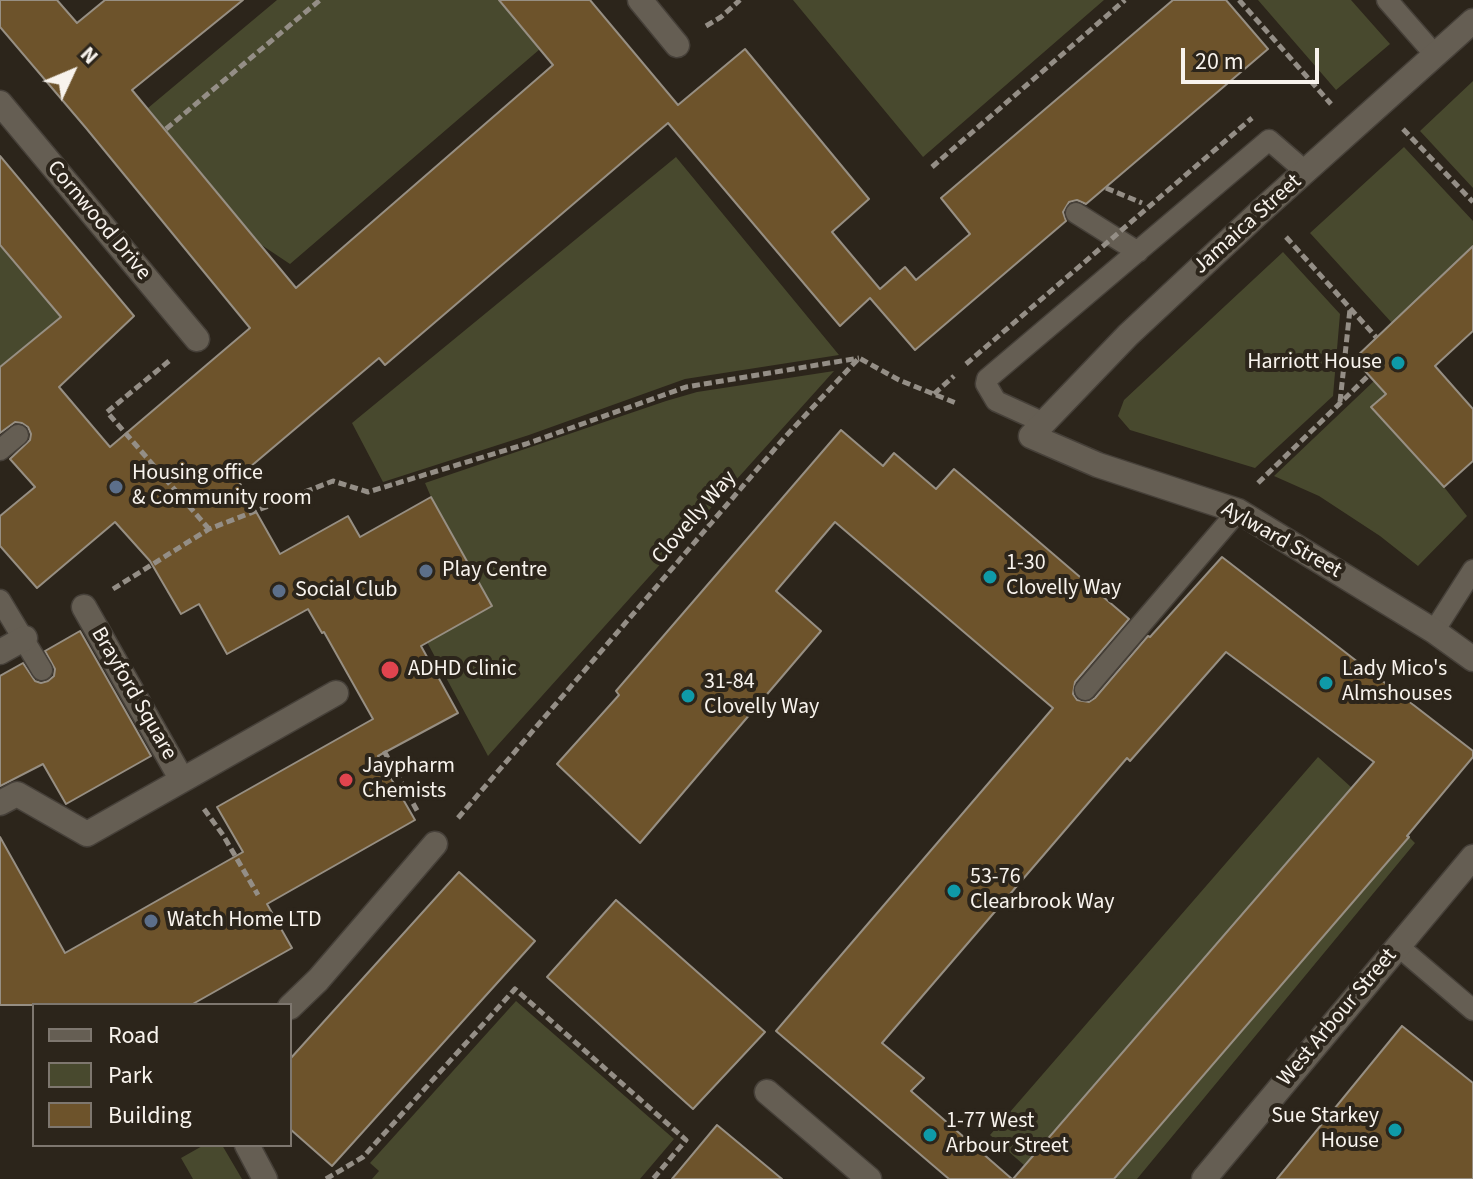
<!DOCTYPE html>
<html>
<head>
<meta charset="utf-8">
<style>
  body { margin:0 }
  #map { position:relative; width:1473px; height:1179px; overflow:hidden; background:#2c251b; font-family:"Source Sans 3",sans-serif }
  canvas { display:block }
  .legend { position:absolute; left:32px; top:1003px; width:260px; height:144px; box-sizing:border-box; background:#2c251b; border:2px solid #7e776f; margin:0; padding:10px 14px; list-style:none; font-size:24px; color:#f8f3ed }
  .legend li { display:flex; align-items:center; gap:16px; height:40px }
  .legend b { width:40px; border:2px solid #7e776f }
  .north { position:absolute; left:32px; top:32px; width:80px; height:80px; -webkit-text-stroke:6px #2c251b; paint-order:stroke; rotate:46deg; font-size:22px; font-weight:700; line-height:32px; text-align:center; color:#f8f3ed }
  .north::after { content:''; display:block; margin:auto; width:28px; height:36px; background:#f8f3ed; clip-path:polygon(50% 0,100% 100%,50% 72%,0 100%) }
  .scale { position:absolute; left:1181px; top:48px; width:138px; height:36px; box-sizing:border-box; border:4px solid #f8f3ed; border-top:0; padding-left:10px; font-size:24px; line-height:28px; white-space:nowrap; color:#f8f3ed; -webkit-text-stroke:6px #2c251b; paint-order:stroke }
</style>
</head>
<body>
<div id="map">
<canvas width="1473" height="1179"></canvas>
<ul class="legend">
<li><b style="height:10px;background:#655e53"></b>Road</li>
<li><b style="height:22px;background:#48492e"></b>Park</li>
<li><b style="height:22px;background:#6d532b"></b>Building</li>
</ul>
<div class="north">N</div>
<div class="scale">20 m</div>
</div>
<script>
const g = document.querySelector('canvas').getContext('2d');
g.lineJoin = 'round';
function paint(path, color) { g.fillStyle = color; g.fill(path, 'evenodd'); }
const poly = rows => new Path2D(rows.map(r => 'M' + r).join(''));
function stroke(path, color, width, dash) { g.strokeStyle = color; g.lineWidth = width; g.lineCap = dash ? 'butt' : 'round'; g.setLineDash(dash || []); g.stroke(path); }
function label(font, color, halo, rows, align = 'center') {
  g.font = font + ' "Source Sans 3",sans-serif'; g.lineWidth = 8; g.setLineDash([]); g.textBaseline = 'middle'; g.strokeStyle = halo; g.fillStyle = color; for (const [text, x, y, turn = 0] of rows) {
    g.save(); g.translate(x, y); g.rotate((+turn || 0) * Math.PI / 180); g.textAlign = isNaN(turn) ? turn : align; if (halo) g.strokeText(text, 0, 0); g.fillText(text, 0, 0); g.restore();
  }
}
const green = poly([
  [277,0,499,0,540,49,290,264,260,244,148,108],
  [793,0,1104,0,923,157],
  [1258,0,1351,0,1390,44,1336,90],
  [1473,81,1473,188,1420,131],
  [1404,147,1473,221,1473,246,1392,323,1310,233],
  [676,157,839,355,685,379,529,435,383,482,352,423],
  [0,245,61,317,0,367],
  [1283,252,1340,314,1333,396,1255,468,1130,430,1118,416,1124,400],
  [834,371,488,756,427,642,431,497,425,483,666,401,697,392],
  [1374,381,1386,394,1372,408,1444,487,1467,516,1418,566,1380,536,1319,496,1274,476],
  [1318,757,1352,788,1025,1166,990,1135],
  [1409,837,1415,843,1137,1179,1114,1179],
  [516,1001,674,1139,640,1179,372,1179,379,1171,370,1163],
  [204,1145,222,1145,242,1179,193,1179,181,1158]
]);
const building = poly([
  [0,0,57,0,77,23,105,0,243,0,132,90,296,288,553,65,499,0,590,0,678,105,745,49,869,199,832,232,880,289,905,267,916,280,970,234,941,198,1173,0,1226,0,1268,49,1086,204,1077,200,1069,202,1063,212,1066,221,915,350,870,298,840,326,668,123,385,365,379,358,237,478,280,554,348,516,360,537,431,497,492,606,421,646,458,713,378,756,415,820,267,904,292,948,191,1005,0,1005,0,837,65,953,243,852,217,807,373,719,324,632,322,633,308,609,227,654,199,604,181,614,150,561,115,522,37,588,0,546,0,516,35,487,10,459,30,440,31,434,28,427,22,423,15,422,0,433,0,367,61,317,0,245,0,156,134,316,59,387,110,447,250,328,86,128,0,27,0,0],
  [1473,246,1473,331,1435,366,1473,409,1473,461,1444,487,1371,407,1386,394,1354,359,1473,246],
  [841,430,883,466,894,453,936,489,954,469,1129,619,1075,682,1073,694,1077,700,1089,702,1095,698,1148,636,1150,637,1222,557,1473,751,1473,757,1407,836,1409,837,1114,1179,1013,1179,1374,762,1226,652,1130,761,1127,758,882,1043,924,1078,911,1091,1012,1179,949,1179,776,1031,1053,708,835,522,776,591,821,631,640,843,557,764,619,695,616,691,841,430],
  [80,631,151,756,66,804,43,764,0,786,0,676,23,663,35,681,41,683,48,681,54,676,55,669,45,651,80,631],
  [459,872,535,941,332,1166,290,1129,290,1059,459,872],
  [616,900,765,1032,693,1109,547,977,616,900],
  [1402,1026,1473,1083,1473,1179,1277,1179,1402,1026],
  [717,1125,782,1179,672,1179,717,1125]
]);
const path = poly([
  [1239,0,1331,104],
  [706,26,721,17,740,0],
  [166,129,320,0],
  [1403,129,1473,202],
  [932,167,1125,0],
  [1106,188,1142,203],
  [1286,237,1376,337],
  [169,361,107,412,209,529],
  [934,394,954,376],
  [1340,402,1350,309],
  [1258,483,1369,375],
  [113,589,209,529,333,481,368,492,526,444,686,387,859,358],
  [384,751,419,814],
  [204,809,223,835,258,895],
  [458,818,785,437,859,358,899,380,956,403],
  [326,1179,363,1157,515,989,686,1140,653,1179]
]);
const lane = poly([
  [1387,0,1436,56],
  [1076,213,1138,252],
  [1042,422,996,401,986,384,987,379,1269,140,1306,172],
  [0,450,18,435],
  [0,600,42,670],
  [1434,631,1473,570],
  [1085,690,1238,511],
  [1398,946,1473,1010]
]);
const street = poly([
  [640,0,677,45],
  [1473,21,1262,210,1128,335,1031,436,1098,465,1238,511,1434,631,1473,659],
  [0,103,197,339],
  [84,607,182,780],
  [0,652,25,638],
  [0,803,17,794,87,834,336,693],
  [290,1007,318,980,435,844],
  [767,1092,869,1179],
  [247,1145,265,1179],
  [1204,1179,1473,857]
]);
const pathBridge = poly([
  [966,364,1252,118]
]);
const markers = [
  [1398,363,8,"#0f9aa8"],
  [116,487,8,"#5c6f8a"],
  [426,571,8,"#5c6f8a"],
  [990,577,8,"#0f9aa8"],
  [279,591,8,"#5c6f8a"],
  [390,670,10,"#e0444e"],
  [1326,683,8,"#0f9aa8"],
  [688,696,8,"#0f9aa8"],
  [346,780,8,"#e0444e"],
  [954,891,8,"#0f9aa8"],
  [151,921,8,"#5c6f8a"],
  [1395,1130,8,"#0f9aa8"],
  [930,1135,8,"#0f9aa8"]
];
const streetNames = [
  ["Cornwood Drive",98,221,50],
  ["Jamaica Street",1248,225,-42],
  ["Clovelly Way",695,518,-49],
  ["Aylward Street",1281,541,29],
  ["Brayford Square",133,694,60],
  ["West Arbour Street",1338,1018,-50]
];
const poiNames = [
  ["Harriott House",1382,363,"right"],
  ["Housing office",132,474],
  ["& Community room",132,499],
  ["1-30",1006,564],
  ["Clovelly Way",1006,589],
  ["Play Centre",442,571],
  ["Social Club",295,591],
  ["ADHD Clinic",408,670],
  ["Lady Mico's",1342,670],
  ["Almshouses",1342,695],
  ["31-84",704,683],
  ["Clovelly Way",704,708],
  ["Jaypharm",362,767],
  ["Chemists",362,792],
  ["53-76",970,878],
  ["Clearbrook Way",970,903],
  ["Watch Home LTD",167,921],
  ["Sue Starkey",1379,1117,"right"],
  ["House",1379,1142,"right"],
  ["1-77 West",946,1122],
  ["Arbour Street",946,1147]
];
paint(green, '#48492e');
paint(building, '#6d532b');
stroke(building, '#978f83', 2);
stroke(lane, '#464039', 23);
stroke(street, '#464039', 27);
stroke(path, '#948e86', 5, [8, 4]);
stroke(lane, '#655e53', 20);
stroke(street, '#655e53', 24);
stroke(pathBridge, '#948e86', 5, [8, 4]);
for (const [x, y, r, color] of markers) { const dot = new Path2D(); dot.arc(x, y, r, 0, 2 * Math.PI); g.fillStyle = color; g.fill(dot); stroke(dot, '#2c251b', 3); }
label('22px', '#f8f3ed', '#2c251b', streetNames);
label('22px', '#f8f3ed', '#2c251b', poiNames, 'left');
</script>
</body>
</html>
